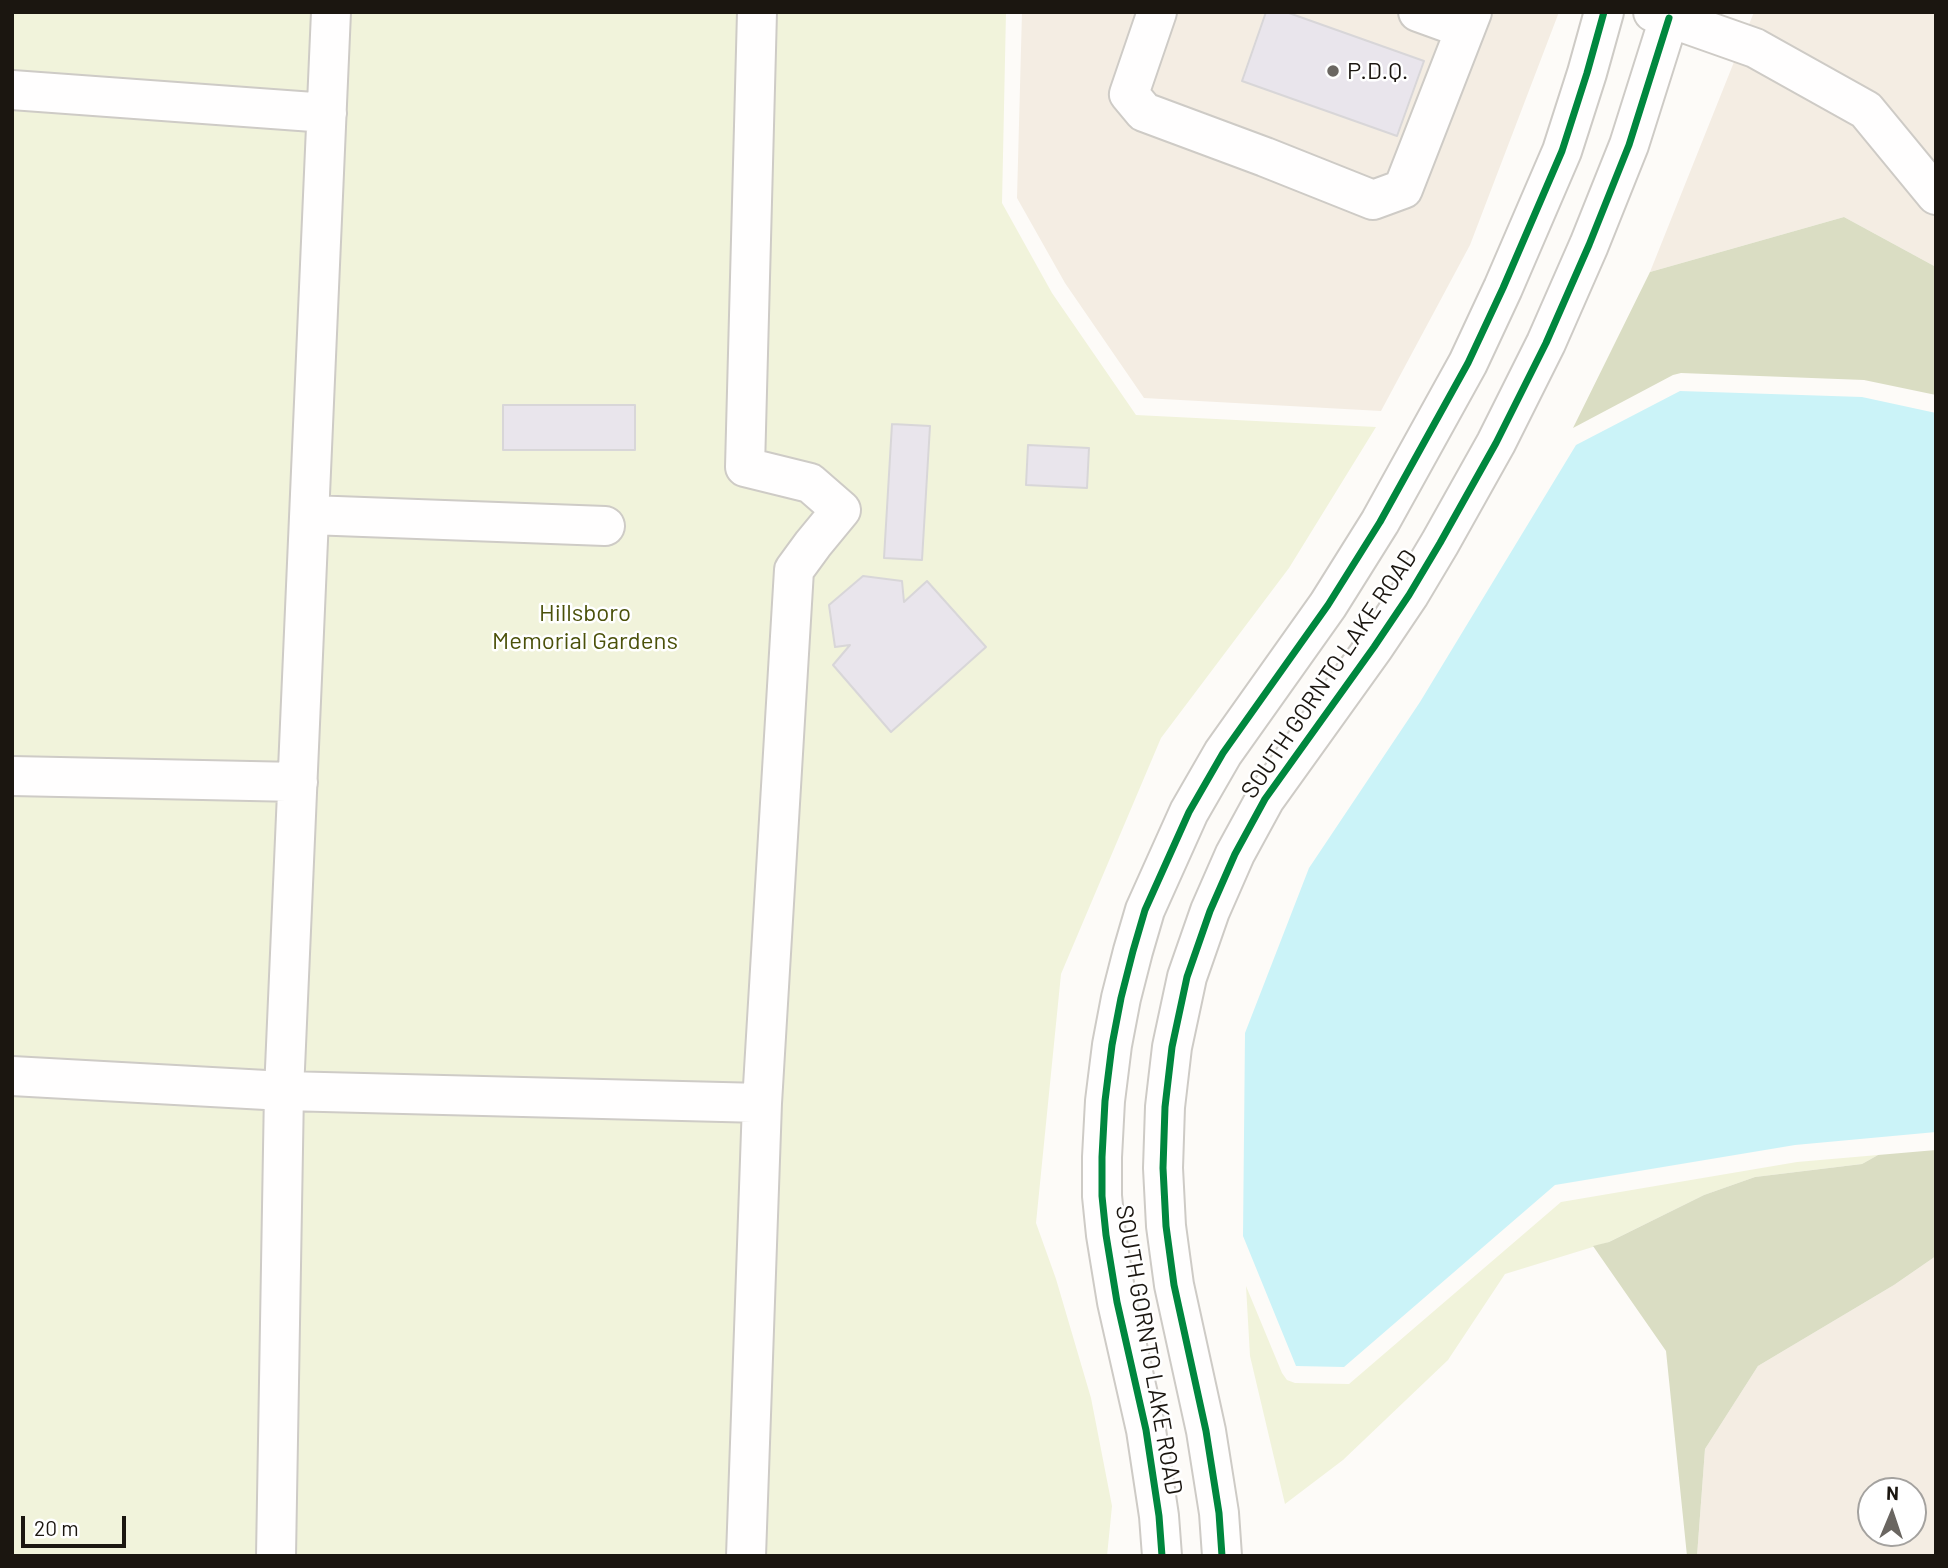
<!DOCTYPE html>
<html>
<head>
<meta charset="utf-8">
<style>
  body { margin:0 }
  #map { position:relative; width:1948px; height:1568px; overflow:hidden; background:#fdfbf8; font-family:Barlow,sans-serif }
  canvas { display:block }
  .frame { position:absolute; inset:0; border:14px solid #1b1610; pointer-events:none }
  .north { position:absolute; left:1857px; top:1477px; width:70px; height:70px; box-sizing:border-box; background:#fff; border:2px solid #a4a29f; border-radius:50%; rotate:2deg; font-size:19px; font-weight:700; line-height:28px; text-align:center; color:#1b1610 }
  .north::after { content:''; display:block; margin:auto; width:24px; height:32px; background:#6a6661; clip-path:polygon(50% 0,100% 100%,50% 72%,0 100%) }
  .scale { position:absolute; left:21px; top:1516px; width:105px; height:32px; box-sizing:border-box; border:4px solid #1b1610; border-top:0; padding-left:9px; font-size:21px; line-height:24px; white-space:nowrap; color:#1b1610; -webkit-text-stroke:5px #fff; paint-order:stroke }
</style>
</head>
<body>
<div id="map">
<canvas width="1948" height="1568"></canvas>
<div class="frame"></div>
<div class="north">N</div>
<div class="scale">20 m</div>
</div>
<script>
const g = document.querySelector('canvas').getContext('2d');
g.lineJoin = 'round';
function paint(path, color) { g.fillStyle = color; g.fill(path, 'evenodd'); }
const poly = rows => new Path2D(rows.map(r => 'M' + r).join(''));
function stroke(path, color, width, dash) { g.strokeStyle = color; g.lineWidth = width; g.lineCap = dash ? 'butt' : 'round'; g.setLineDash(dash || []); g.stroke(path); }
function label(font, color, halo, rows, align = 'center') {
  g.font = font + ' Barlow,sans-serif'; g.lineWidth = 5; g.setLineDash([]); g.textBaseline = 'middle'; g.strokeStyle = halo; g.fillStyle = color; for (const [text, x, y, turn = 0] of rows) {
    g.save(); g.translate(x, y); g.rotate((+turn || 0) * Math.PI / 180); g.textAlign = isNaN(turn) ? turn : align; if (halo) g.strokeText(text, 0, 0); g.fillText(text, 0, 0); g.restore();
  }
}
const built = poly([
  [1022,12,1559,12,1470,245,1381,411,1144,398,1065,283,1017,198],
  [1754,12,1936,12,1936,267,1844,217,1650,272],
  [1936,1256,1936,1556,1697,1556,1705,1449,1758,1366,1894,1285],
  [1871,1491,1913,1491,1913,1533,1871,1533]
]);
const green = poly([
  [12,12,1006,12,1002,203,1052,293,1136,415,1376,427,1289,568,1161,738,1061,974,1036,1223,1056,1279,1091,1398,1112,1506,1107,1556,12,1556],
  [1878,1155,1862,1164,1755,1177,1704,1195,1609,1242,1505,1274,1448,1360,1343,1460,1285,1504,1250,1356,1246,1286,1282,1373,1287,1380,1295,1383,1349,1384,1561,1202,1797,1162]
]);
const forest = poly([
  [1844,217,1936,267,1936,395,1864,380,1681,373,1673,375,1573,428,1650,272],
  [1936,1150,1936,1256,1894,1285,1758,1366,1705,1449,1697,1556,1687,1556,1666,1351,1593,1246,1609,1242,1704,1195,1755,1177,1862,1164,1878,1155]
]);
const water = poly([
  [1680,391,1862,397,1936,413,1936,1132,1795,1145,1555,1185,1344,1367,1296,1366,1243,1236,1245,1033,1309,868,1420,702,1576,445]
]);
const building = poly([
  [1266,12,1286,12,1424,61,1397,136,1242,81,1266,12],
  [503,405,635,405,635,450,503,450,503,405],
  [892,424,930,426,922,560,884,558,892,424],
  [1028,445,1089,448,1087,488,1026,485,1028,445],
  [863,576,902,581,904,602,927,581,986,647,891,732,833,665,850,645,835,647,829,605,863,576]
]);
const minor = poly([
  [1157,12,1129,94,1144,112,1265,157,1373,200,1403,189,1472,12],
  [1418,12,1465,29],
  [1653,12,1755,48,1866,110,1936,195],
  [12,90,327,113],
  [310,515,605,526],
  [12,776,298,782],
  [12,1076,284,1091,762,1103],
  [276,1556,284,1091,331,12],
  [746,1556,762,1103,794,570,813,544,841,510,810,483,745,467,757,12],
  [1162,1556,1159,1516,1146,1430,1117,1302,1106,1235,1102,1196,1102,1157,1105,1101,1112,1045,1121,998,1133,951,1145,910,1189,812,1223,753,1328,605,1380,522,1468,363,1503,288,1562,151,1587,73,1604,12],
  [1222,1556,1219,1513,1206,1431,1174,1285,1166,1226,1163,1168,1165,1107,1172,1047,1187,977,1210,911,1235,854,1265,799,1374,647,1409,595,1440,543,1496,443,1546,343,1589,245,1629,145,1671,12]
]);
const cycleway = poly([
  [1162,1556,1159,1516,1146,1430,1117,1302,1106,1235,1102,1196,1102,1157,1105,1101,1112,1045,1121,998,1133,951,1145,910,1189,812,1223,753,1328,605,1380,522,1468,363,1503,288,1562,151,1587,73,1604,12],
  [1222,1556,1219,1513,1206,1431,1174,1285,1166,1226,1163,1168,1165,1107,1172,1047,1187,977,1210,911,1235,854,1265,799,1374,647,1409,595,1440,543,1496,443,1546,343,1589,245,1629,145,1669,18]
]);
const markers = [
  [1333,71,7,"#6a6661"]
];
const poiNames = [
  ["P.D.Q.",1347,71]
];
const parkNames = [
  ["Hillsboro",585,613],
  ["Memorial Gardens",585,641]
];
const streetNames = [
  ["SOUTH GORNTO LAKE ROAD",1329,674,-56],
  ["SOUTH GORNTO LAKE ROAD",1149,1350,80]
];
paint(built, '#f4ede3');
paint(green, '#f1f3db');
paint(forest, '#daddc3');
paint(water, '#cbf3f8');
paint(building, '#e9e5ec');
stroke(building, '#d8d6d8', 2);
stroke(minor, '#cecbc6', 42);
stroke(minor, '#fffefe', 38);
stroke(cycleway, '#00873e', 7);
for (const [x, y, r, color] of markers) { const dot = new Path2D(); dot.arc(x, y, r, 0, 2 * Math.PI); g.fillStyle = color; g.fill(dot); stroke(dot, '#fff', 2.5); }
label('24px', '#1b1610', '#fff', poiNames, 'left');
label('24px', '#4b510a', '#fff', parkNames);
label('24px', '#1b1610', '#fff', streetNames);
</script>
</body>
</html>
